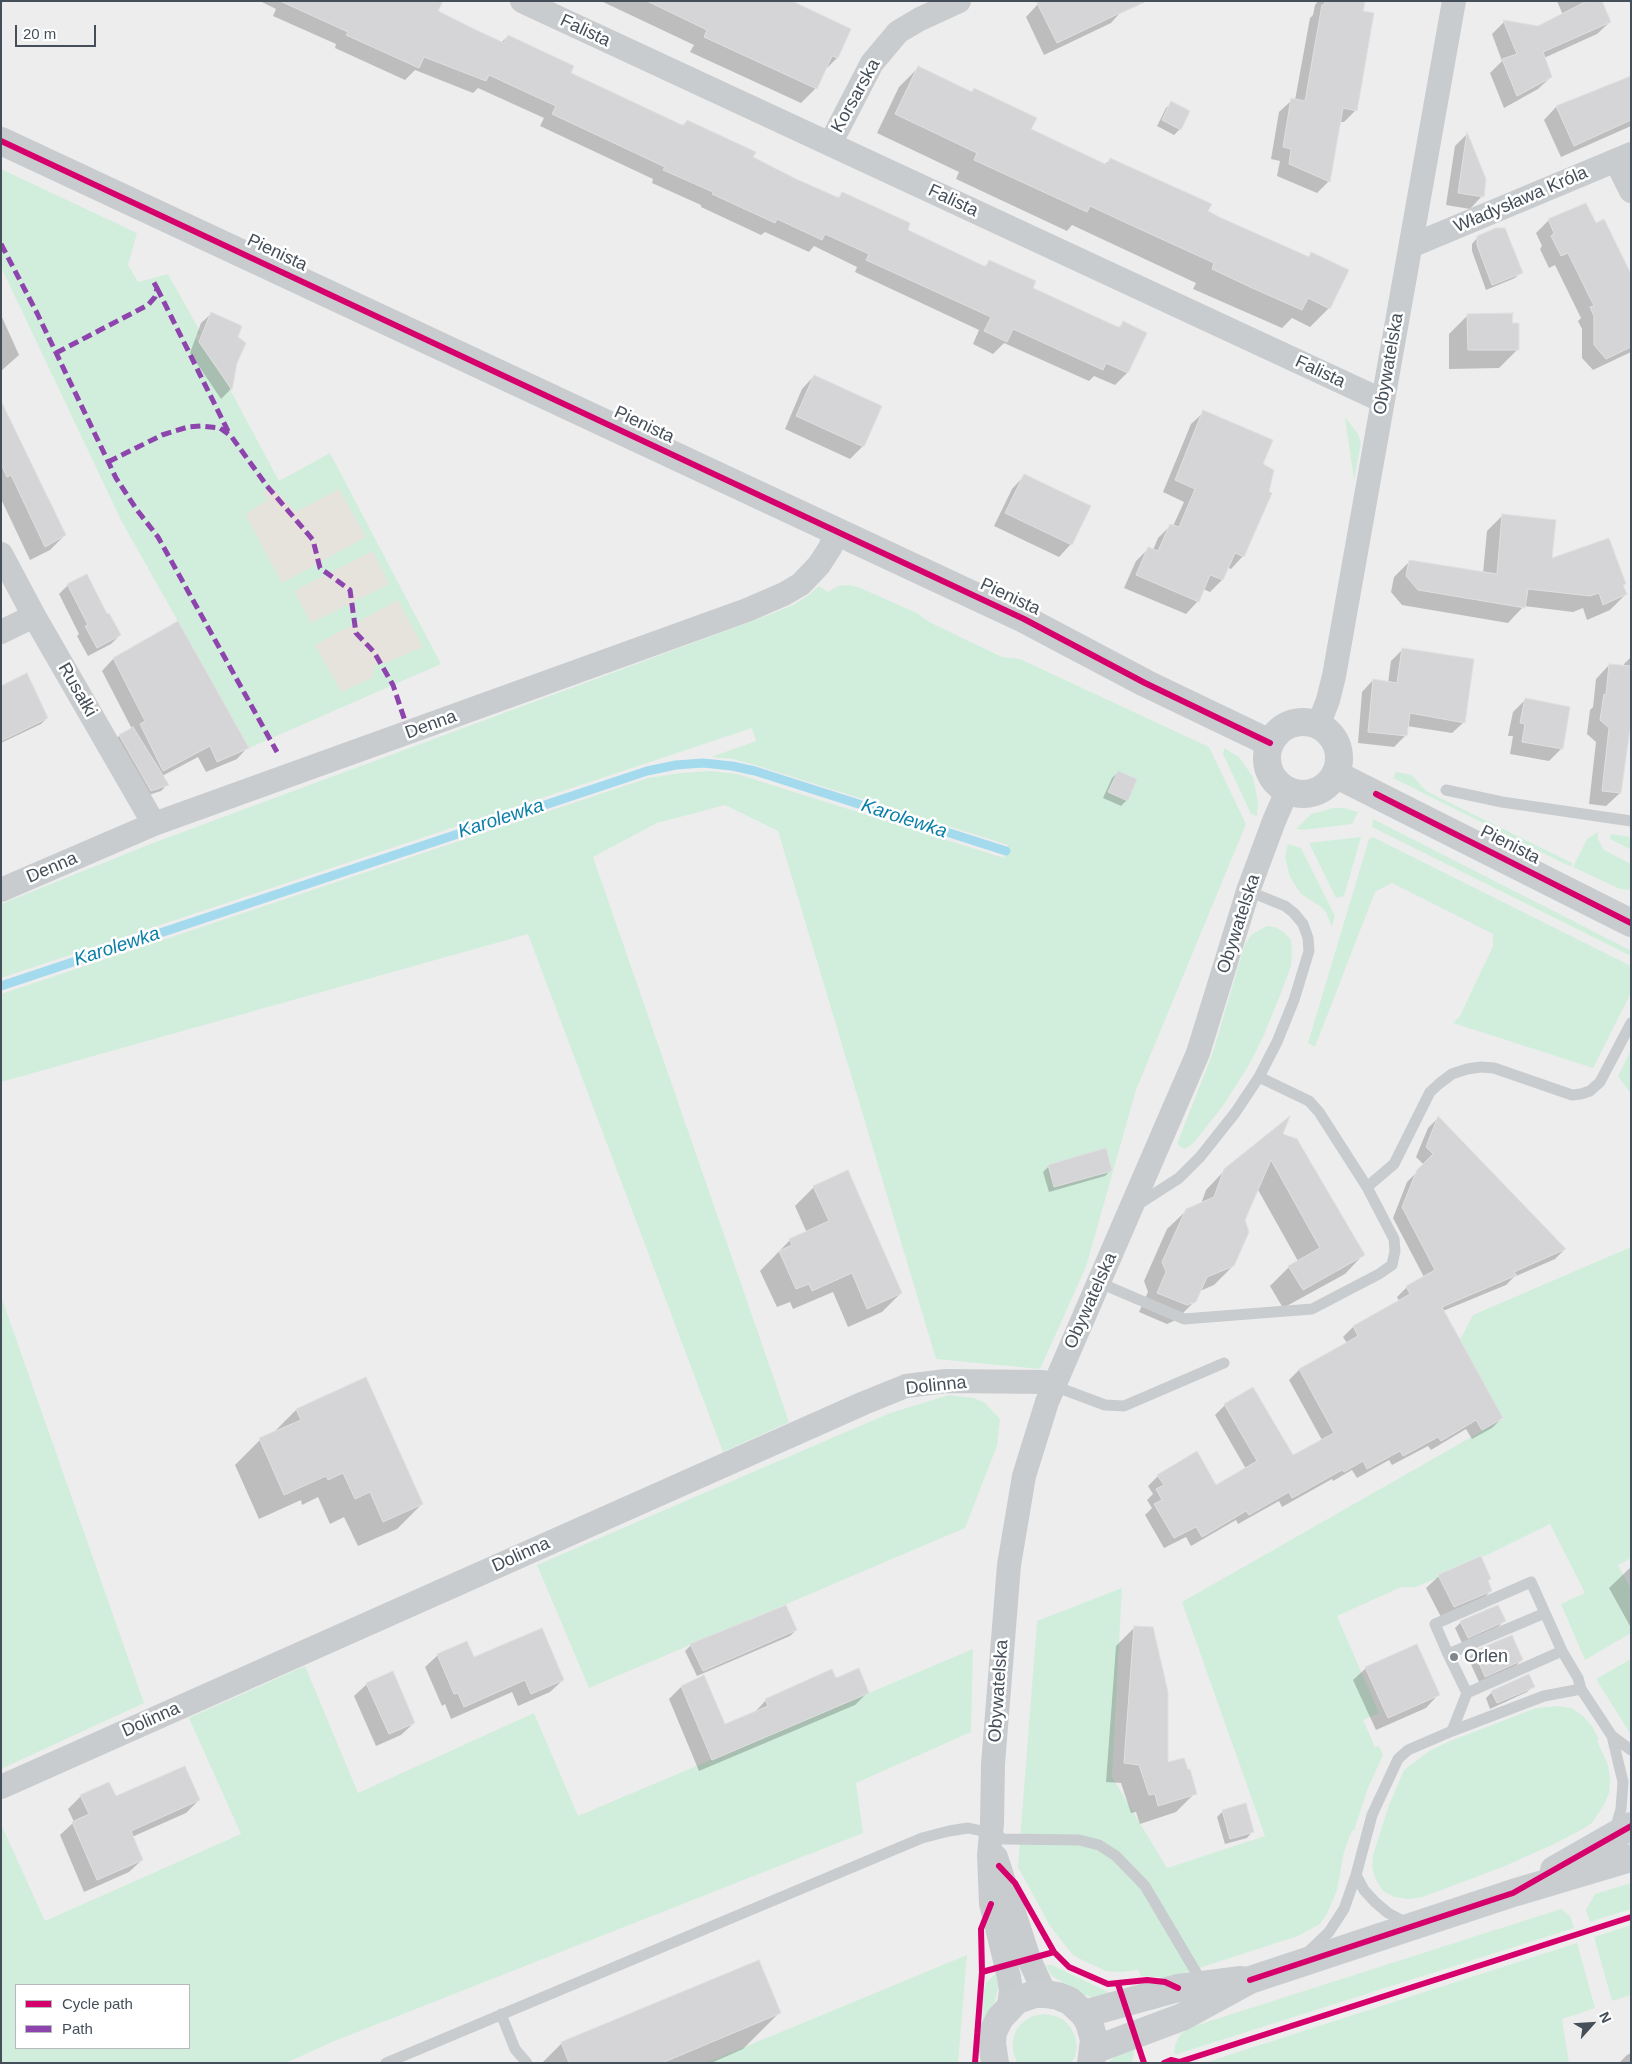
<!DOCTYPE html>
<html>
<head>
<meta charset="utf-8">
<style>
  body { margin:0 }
  #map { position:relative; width:1632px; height:2064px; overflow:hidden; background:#eeeded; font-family:Arial,sans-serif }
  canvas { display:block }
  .frame { position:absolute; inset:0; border:2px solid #454f5a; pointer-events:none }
  .legend { position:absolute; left:15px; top:1984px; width:175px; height:65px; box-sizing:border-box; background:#fff; border:1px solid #b5b9bd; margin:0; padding:6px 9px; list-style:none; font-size:15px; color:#454f5a }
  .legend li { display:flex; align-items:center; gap:10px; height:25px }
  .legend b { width:25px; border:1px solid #b5b9bd }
  .north { position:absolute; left:1567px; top:1999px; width:50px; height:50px; -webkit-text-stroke:4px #fff; paint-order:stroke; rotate:64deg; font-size:14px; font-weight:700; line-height:20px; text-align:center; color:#454f5a }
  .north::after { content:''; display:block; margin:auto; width:18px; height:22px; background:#454f5a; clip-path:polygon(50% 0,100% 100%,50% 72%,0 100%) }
  .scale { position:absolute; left:15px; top:25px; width:81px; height:22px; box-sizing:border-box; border:2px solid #454f5a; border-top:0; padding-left:6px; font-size:15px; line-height:18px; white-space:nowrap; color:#454f5a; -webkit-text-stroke:4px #fff; paint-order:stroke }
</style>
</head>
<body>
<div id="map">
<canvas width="1632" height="2064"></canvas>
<div class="frame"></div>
<ul class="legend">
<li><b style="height:6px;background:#d6006c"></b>Cycle path</li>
<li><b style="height:6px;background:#8e44ad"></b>Path</li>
</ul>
<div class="north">N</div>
<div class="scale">20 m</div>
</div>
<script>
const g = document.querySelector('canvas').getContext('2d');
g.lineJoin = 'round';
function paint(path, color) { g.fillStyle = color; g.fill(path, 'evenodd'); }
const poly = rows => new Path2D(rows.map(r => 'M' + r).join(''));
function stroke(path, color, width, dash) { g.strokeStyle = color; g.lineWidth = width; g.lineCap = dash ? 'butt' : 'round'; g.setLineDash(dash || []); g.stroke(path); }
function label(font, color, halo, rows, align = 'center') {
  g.font = font + ' Arial,sans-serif'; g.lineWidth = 5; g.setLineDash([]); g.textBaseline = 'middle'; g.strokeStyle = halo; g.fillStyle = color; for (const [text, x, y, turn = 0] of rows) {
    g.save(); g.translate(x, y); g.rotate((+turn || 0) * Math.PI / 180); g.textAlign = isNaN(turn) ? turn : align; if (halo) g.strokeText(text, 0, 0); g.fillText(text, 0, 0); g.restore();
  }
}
const green = poly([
  [1,169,137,233,128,265,138,282,168,274,201,333,195,336,226,382,279,481,330,453,441,664,249,748,121,520,1,267],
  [1345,417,1358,434,1361,443,1354,481],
  [849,585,858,587,917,613,929,622,1002,657,1020,659,1209,747,1246,824,1136,1090,1086,1267,1040,1369,936,1359,778,831,725,805,657,823,593,857,789,1422,723,1452,528,934,1,1082,1,994,648,778,681,773,710,771,737,774,1004,858,1008,845,758,766,733,759,711,757,756,741,752,728,1,978,1,904,153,843,771,614,795,604,809,595,819,586,828,592,838,586],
  [1224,748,1239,757,1253,777,1258,802,1257,816,1251,814,1223,754],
  [1396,772,1412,775,1426,791,1572,863,1571,867,1393,778],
  [1333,808,1345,808,1358,812,1352,824,1303,830,1296,829,1311,814],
  [1373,819,1630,950,1631,956,1372,827],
  [1598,832,1598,839,1604,850,1631,864,1631,890,1620,889,1573,867,1587,839],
  [1611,834,1631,837,1631,850,1610,839],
  [1361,837,1344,896,1336,898,1309,843],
  [1373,837,1631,966,1631,993,1593,1068,1453,1023,1460,1016,1493,946,1493,934,1392,883,1375,892,1315,1047,1308,1043,1369,839],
  [1288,844,1301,848,1335,916,1332,927,1326,912,1320,906,1301,894,1290,877,1285,857],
  [1267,926,1275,927,1285,933,1291,940,1292,950,1291,966,1281,993,1264,1035,1249,1065,1225,1103,1196,1140,1190,1146,1184,1149,1177,1144,1213,1052,1245,944,1251,935],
  [1631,1050,1631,1094,1618,1076],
  [1631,1247,1631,1558,1618,1565,1631,1589,1631,1633,1585,1660,1561,1604,1585,1593,1550,1524,1483,1557,1482,1555,1437,1575,1438,1578,1415,1587,1401,1587,1337,1616,1379,1713,1363,1720,1375,1747,1379,1746,1383,1755,1368,1788,1354,1831,1352,1830,1344,1852,1337,1890,1327,1914,1320,1924,1298,1936,1168,1978,1141,1976,1138,1970,1120,1972,1106,1971,1080,1959,1072,1954,1050,1926,1018,1867,1037,1621,1122,1588,1112,1777,1167,1868,1265,1836,1182,1602,1503,1419,1460,1340,1473,1315],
  [1,1296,144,1703,1,1769],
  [949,1395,974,1398,985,1403,1000,1419,997,1446,965,1528,589,1688,537,1565,890,1413],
  [973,1649,971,1732,856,1783,863,1833,332,2042,286,2063,1,2063,1,1824,45,1921,241,1834,189,1718,305,1666,358,1793,534,1713,578,1816],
  [16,1985,189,1985,189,2048,16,2048],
  [1631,1659,1631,1735,1596,1679],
  [1558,1706,1571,1708,1582,1715,1592,1726,1599,1739,1597,1741,1608,1765,1610,1779,1609,1793,1604,1805,1592,1823,1581,1830,1554,1844,1505,1866,1423,1897,1408,1899,1394,1897,1383,1891,1375,1878,1372,1867,1373,1855,1389,1805,1404,1770,1429,1751,1448,1742,1536,1708],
  [1631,1883,1631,1909,1590,1922,1586,1910,1595,1894],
  [1561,1909,1570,1916,1574,1928,1174,2055,1175,2045,1180,2035,1188,2028],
  [1631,1925,1631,1995,1612,2001,1594,1937],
  [1577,1943,1595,2008,1562,2019,1569,2063,1204,2063],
  [967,1955,958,2063,706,2063],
  [1046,1965,1052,1965,1110,1993,1098,1999,1085,1995,1052,1976],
  [997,1973,999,1984,995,2001,982,2028,984,1988,987,1981],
  [1044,2014,1055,2016,1064,2020,1071,2028,1075,2037,1077,2047,1075,2057,1071,2063,1017,2063,1013,2052,1013,2040,1016,2030,1024,2021,1033,2016],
  [1132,2046,1134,2053,1132,2063,1108,2063,1120,2051]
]);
const sand = poly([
  [273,488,296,512,339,489,366,537,282,583,245,514,268,500,262,493],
  [373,551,389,584,311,623,294,591],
  [398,600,423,647,385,663,376,663,372,678,341,692,315,645]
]);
const shadow = poly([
  [260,1,428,1,437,12,501,43,508,36,570,73,682,126,687,121,752,158,837,199,842,194,906,231,984,267,989,262,1031,289,1117,329,1123,323,1127,373,1115,385,1094,376,1089,381,1004,343,993,354,973,344,979,330,855,272,857,267,814,246,809,252,765,232,761,235,701,207,701,205,652,183,653,179,540,126,544,118,478,88,473,93,415,70,405,80,335,48,336,44,273,16,276,9],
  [601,1,789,1,837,58,824,71,816,88,801,103,690,52,694,45],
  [1045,1,1147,1,1119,14,1111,23,1044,55,1026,17,1038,4],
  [1318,1,1364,1,1356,110,1344,122,1340,122,1329,181,1317,193,1277,176,1280,161,1271,159,1279,112,1292,100,1295,100,1310,18,1313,15,1315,5],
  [1557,1,1600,1,1610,22,1597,34,1544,58,1551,77,1538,89,1504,108,1490,73,1502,61,1492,34,1504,22,1538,27,1563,15],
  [918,68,971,92,974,90,1030,130,1104,165,1110,160,1207,212,1308,257,1312,254,1329,308,1310,327,1292,318,1282,328,1193,289,1196,283,1072,225,1067,231,956,179,959,172,877,133,899,87],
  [1631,77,1631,126,1561,157,1544,120,1556,107],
  [1172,103,1180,129,1174,135,1157,126,1166,108],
  [1467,134,1482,196,1470,209,1446,205,1455,146],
  [1549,220,1595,225,1631,277,1631,352,1593,370,1582,358,1582,329,1578,321,1581,318,1555,265,1549,268,1540,249,1542,246,1536,233],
  [1478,237,1521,272,1515,278,1486,290,1472,251,1472,244],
  [211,314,236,338,236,362,230,390,221,399,190,353,201,323],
  [1,315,19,355,1,371],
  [1468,315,1511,325,1518,349,1499,368,1449,369,1449,334],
  [814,376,863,446,850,459,785,429,802,389],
  [1,404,65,535,50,550,30,560,1,499],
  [1204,412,1261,465,1243,556,1231,569,1227,567,1222,580,1210,592,1203,589,1198,601,1186,614,1124,588,1136,561,1149,548,1153,550,1158,538,1171,525,1173,526,1184,502,1163,492,1191,424],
  [1024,476,1071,544,1059,557,994,526,1012,489],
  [1503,515,1550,560,1624,584,1622,586,1626,594,1610,610,1587,620,1583,608,1573,612,1524,606,1508,623,1402,605,1391,592,1394,577,1409,562,1483,573,1487,531],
  [68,585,120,635,111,644,88,656,77,636,79,634,59,594],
  [177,623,248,747,237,759,206,772,198,757,162,776,167,785,161,791,145,796,113,742,119,736,132,729,102,671,113,659],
  [1403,649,1464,722,1452,733,1407,726,1406,735,1394,747,1358,743,1362,692,1373,680,1388,683,1391,661],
  [1631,657,1631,719,1620,793,1606,806,1589,804,1596,742,1587,734,1590,710,1593,707,1596,679,1609,665,1624,667,1624,664],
  [1,687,47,718,41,724,1,743],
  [1525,700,1561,749,1549,761,1510,754,1513,736,1508,736,1513,712],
  [1118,772,1127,800,1121,806,1103,798,1112,778],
  [1438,1118,1565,1249,1555,1259,1514,1277,1506,1285,1443,1311,1502,1418,1492,1428,1472,1439,1466,1429,1431,1450,1428,1446,1392,1465,1389,1460,1357,1478,1352,1470,1333,1481,1332,1479,1282,1507,1279,1501,1238,1524,1236,1520,1191,1546,1186,1537,1164,1548,1145,1515,1152,1508,1147,1500,1153,1494,1148,1486,1158,1476,1216,1487,1246,1469,1215,1415,1225,1405,1252,1389,1292,1457,1322,1440,1289,1380,1299,1370,1347,1343,1343,1337,1353,1327,1399,1301,1397,1297,1407,1287,1424,1277,1393,1218,1407,1182,1424,1165,1416,1157,1428,1128],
  [1281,1134,1363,1255,1345,1274,1283,1308,1270,1286,1289,1267,1298,1261,1257,1188,1243,1220,1233,1266,1214,1285,1200,1291,1195,1301,1176,1320,1167,1324,1139,1312,1148,1292,1144,1281,1167,1229,1187,1210,1201,1204,1206,1190,1225,1170],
  [1049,1166,1111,1170,1105,1176,1049,1192,1043,1172],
  [814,1187,901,1293,882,1312,848,1327,833,1292,793,1309,790,1302,777,1307,760,1271,790,1240,807,1233,795,1206],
  [296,1410,422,1504,397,1529,358,1546,344,1517,330,1524,318,1497,302,1505,301,1500,259,1519,235,1465,260,1440,272,1434],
  [1631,1567,1631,1625,1630,1626,1609,1588],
  [1439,1576,1489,1579,1487,1581,1491,1591,1478,1603,1442,1619,1426,1588],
  [1504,1621,1498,1627,1462,1643,1455,1628,1461,1622],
  [1135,1627,1167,1764,1195,1793,1176,1812,1140,1824,1136,1812,1131,1813,1121,1783,1106,1782,1116,1646],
  [796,1630,790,1636,697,1676,685,1651,691,1645],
  [1511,1637,1521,1660,1516,1666,1479,1682,1468,1658,1474,1652],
  [438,1655,473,1659,563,1680,550,1692,518,1706,512,1692,451,1719,445,1704,442,1706,425,1667],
  [1366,1668,1438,1695,1426,1708,1376,1730,1353,1680],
  [835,1679,868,1692,855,1705,699,1771,669,1699,681,1687,724,1726,754,1713,766,1700],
  [367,1684,414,1723,401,1735,376,1746,354,1696],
  [1533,1686,1527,1692,1490,1709,1486,1698,1492,1692],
  [81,1796,115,1798,199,1800,186,1813,132,1837,142,1860,129,1872,84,1892,60,1835,74,1822,68,1809],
  [1223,1811,1252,1832,1247,1838,1225,1844,1217,1817],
  [758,1961,779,2013,743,2049,711,2063,542,2063,562,2043],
  [1631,2053,1631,2063,1619,2063,1627,2055]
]);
const stream = poly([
  [1,986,647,771,676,765,703,763,732,766,755,771,1006,851]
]);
const building = poly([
  [280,1,443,1,438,11,474,29,504,43,508,35,574,66,571,73,616,94,684,126,687,120,756,152,753,157,796,179,839,198,842,192,873,206,910,223,908,230,986,267,989,260,1036,281,1033,288,1120,328,1123,321,1147,333,1128,373,1106,363,1103,370,1013,329,1007,342,984,331,991,317,866,260,869,254,825,234,822,240,777,219,775,223,712,194,713,192,663,170,665,167,552,114,556,106,489,75,486,81,424,57,419,68,346,35,348,32,280,1],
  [647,1,792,1,851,29,838,58,832,56,817,89,704,37,707,30,647,1],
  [1036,1,1145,1,1057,43,1036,1],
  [1325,1,1365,1,1363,11,1374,13,1357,111,1343,108,1330,182,1289,164,1291,149,1283,147,1291,98,1305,101,1322,5,1324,5,1325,1],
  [1587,1,1602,1,1611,22,1543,52,1552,77,1517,96,1502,59,1517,54,1503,20,1538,26,1587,1],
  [918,66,972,92,974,88,1037,118,1031,129,1107,165,1110,158,1212,204,1208,211,1219,217,1309,257,1311,252,1349,270,1330,309,1308,298,1302,310,1250,287,1212,269,1214,263,1133,226,1090,206,1087,212,974,160,977,153,895,114,918,66],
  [1631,76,1631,120,1574,146,1556,106,1631,76],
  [1171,101,1190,111,1181,130,1162,120,1171,101],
  [1467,132,1486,179,1484,197,1458,193,1467,132],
  [1586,203,1596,223,1604,219,1631,274,1631,347,1606,359,1594,345,1594,316,1590,307,1594,306,1568,253,1561,256,1551,236,1554,233,1548,219,1586,203],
  [1496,228,1505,228,1523,273,1492,285,1477,245,1477,236,1496,228],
  [211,312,242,326,238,337,246,343,237,363,232,390,199,342,211,312],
  [1513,313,1512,323,1519,323,1519,350,1468,350,1467,314,1513,313],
  [814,375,882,406,864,447,796,416,814,375],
  [1,401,66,535,45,547,11,475,7,477,1,464,1,401],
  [1203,410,1273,440,1263,464,1274,470,1269,492,1272,493,1244,557,1235,553,1223,580,1210,575,1199,602,1136,575,1148,547,1158,551,1170,524,1179,527,1195,489,1175,480,1203,410],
  [1024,474,1091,506,1072,545,1005,513,1024,474],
  [1502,514,1556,520,1552,558,1609,538,1626,584,1623,585,1627,594,1603,605,1599,593,1590,596,1528,589,1525,608,1418,590,1406,576,1409,560,1497,574,1502,514],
  [87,574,107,614,109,613,121,635,97,648,85,626,88,625,67,584,87,574],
  [178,621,249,748,217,762,210,746,163,771,140,724,145,721,113,658,178,621],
  [1402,648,1474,659,1465,723,1410,713,1407,736,1368,732,1373,679,1397,683,1402,648],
  [1609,664,1631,666,1631,722,1621,793,1602,791,1609,728,1600,720,1604,694,1606,695,1609,664],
  [27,673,48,718,1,741,1,686,27,673],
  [1525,698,1570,707,1563,749,1522,742,1525,724,1520,723,1525,698],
  [133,727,169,785,151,791,119,735,133,727],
  [1118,771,1137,779,1128,801,1108,792,1118,771],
  [1290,1116,1283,1134,1297,1139,1365,1255,1303,1290,1288,1266,1320,1248,1271,1160,1245,1220,1249,1232,1234,1266,1207,1277,1196,1302,1187,1305,1157,1293,1166,1272,1162,1262,1186,1209,1214,1197,1224,1169,1290,1116],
  [1438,1116,1566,1249,1514,1272,1517,1275,1442,1307,1503,1418,1482,1430,1476,1420,1441,1441,1438,1437,1403,1456,1400,1451,1367,1469,1363,1461,1344,1472,1342,1470,1292,1498,1289,1492,1249,1515,1246,1511,1202,1537,1196,1527,1174,1538,1154,1504,1162,1500,1156,1489,1164,1485,1157,1475,1197,1451,1216,1485,1257,1461,1224,1404,1253,1387,1293,1455,1334,1433,1299,1369,1358,1336,1353,1326,1410,1294,1406,1286,1435,1270,1402,1207,1417,1170,1433,1154,1426,1147,1438,1116],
  [1106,1148,1112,1171,1054,1187,1048,1165,1106,1148],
  [848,1170,902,1293,867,1309,852,1273,812,1291,809,1284,796,1289,779,1251,792,1245,789,1239,829,1221,813,1186,848,1170],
  [366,1377,423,1504,383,1522,370,1492,355,1499,343,1473,328,1480,326,1476,284,1495,259,1438,301,1420,296,1409,366,1377],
  [1481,1556,1491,1579,1488,1580,1492,1591,1454,1607,1438,1575,1481,1556],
  [786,1605,797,1630,703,1671,690,1644,786,1605],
  [1498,1605,1506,1621,1468,1638,1460,1621,1498,1605],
  [1134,1626,1153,1627,1168,1692,1168,1762,1184,1758,1188,1770,1190,1769,1197,1794,1158,1806,1155,1794,1149,1795,1139,1765,1124,1763,1134,1626],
  [542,1628,564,1680,531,1694,525,1680,464,1707,458,1693,454,1694,437,1654,467,1641,474,1657,542,1628],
  [1512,1635,1523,1660,1485,1677,1474,1651,1512,1635],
  [1417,1644,1440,1695,1388,1718,1365,1667,1417,1644],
  [859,1668,869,1693,712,1760,681,1686,704,1675,725,1724,768,1706,765,1699,832,1669,836,1678,859,1668],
  [393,1671,415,1723,389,1734,366,1683,393,1671],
  [1529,1674,1535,1687,1497,1703,1491,1691,1529,1674],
  [185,1766,200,1800,131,1831,143,1860,97,1880,72,1822,89,1814,80,1795,109,1782,116,1796,185,1766],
  [1246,1803,1254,1832,1230,1839,1222,1810,1246,1803],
  [759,1960,781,2013,662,2063,569,2063,561,2042,759,1960]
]);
const service = poly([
  [1446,790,1502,802,1631,821],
  [1367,1187,1394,1164,1430,1092,1440,1083,1452,1074,1467,1069,1481,1067,1494,1068,1572,1095,1581,1094,1590,1091,1600,1082,1631,1023],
  [1137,1205,1179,1178,1200,1157,1235,1113,1259,1077,1277,1042,1294,1000,1309,951,1308,938,1303,924,1294,913,1285,906,1248,891],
  [1100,1283,1184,1319,1312,1309,1379,1274,1392,1265,1395,1251,1394,1239,1367,1187,1319,1112,1309,1101,1259,1077],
  [1054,1386,1105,1405,1124,1406,1224,1363],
  [1448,1654,1435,1624,1531,1582,1545,1613],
  [1467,1693,1448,1654,1545,1613,1562,1651],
  [1452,1731,1544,1696,1581,1689],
  [1612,1736,1623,1782,1621,1809,1615,1830],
  [1356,1875,1364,1890,1375,1902,1388,1913,1409,1924],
  [1306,1954,1329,1932,1344,1909,1356,1875,1372,1815,1398,1759,1408,1750,1452,1731,1467,1693,1562,1651,1578,1678,1581,1689,1612,1736,1631,1750],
  [501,2014,515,2049,527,2063],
  [386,2063,922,1838,949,1831,968,1828,991,1833,1004,1839,1079,1840,1099,1845,1116,1856,1145,1886,1203,1984]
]);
const minor = poly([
  [522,1,1383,401],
  [830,144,872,63,898,32,920,19,959,1],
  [1616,161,1631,191],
  [1411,246,1631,154],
  [1,554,34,616,154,824],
  [1,632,34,616],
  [1318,726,1328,700,1334,676,1454,1],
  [1,890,154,824,747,610,784,594,801,584,819,565,830,548,836,532],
  [1,1787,864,1403,906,1386,946,1381,1043,1382,1054,1386],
  [996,1857,1029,1959,1045,1994],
  [1009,2006,1011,1990,1009,1977,991,1904,989,1855,992,1823,993,1764,1009,1565,1024,1476,1047,1402,1198,1053,1248,891,1274,821,1287,791]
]);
const tertiary = poly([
  [1,141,1024,619,1145,683,1270,743],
  '1267 758a36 36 0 1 1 72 0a36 36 0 1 1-72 0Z',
  [1335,774,1631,923]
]);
const secondary = poly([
  [1554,1870,1631,1826],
  [1084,2014,1178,1988,1241,1980],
  [1094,2050,1182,2017,1250,1980,1513,1893,1631,1858],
  [995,2063,992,2043,993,2032,1000,2018,1017,2000,1035,1994,1045,1994,1058,1996,1070,2001,1084,2014,1089,2022,1094,2040,1091,2063]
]);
const quiet = poly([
  [1,244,37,313,116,478,137,510,158,537,277,752],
  [157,288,229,433],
  [56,353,148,305,155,297,157,288,152,279],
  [108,462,162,435,188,427,201,426,220,428,231,436,267,486,313,540,320,568,350,590,356,633,374,652,393,685,409,733]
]);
const cycleway = poly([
  [1,141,1024,619,1145,683,1270,743],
  [1376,794,1631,923],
  [999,1866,1015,1883,1054,1952,1069,1967,1108,1984,1147,1980,1165,1982,1178,1988],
  [982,1972,1054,1952],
  [1250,1980,1513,1893,1631,1826],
  [1118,1984,1144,2063],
  [975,2063,982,1972,981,1929,991,1904],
  [1164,2063,1171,2060,1179,2062,1631,1917]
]);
const markers = [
  [1454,1657,5,"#80868d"]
];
const streetNames = [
  ["Falista",585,31,25],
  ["Korsarska",856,96,-61],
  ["Władysława Króla",1521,200,-23],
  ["Falista",953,201,25],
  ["Pienista",277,253,25],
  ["Obywatelska",1389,364,-80],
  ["Falista",1320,372,25],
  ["Pienista",644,425,25],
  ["Pienista",1010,597,25],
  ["Rusałki",77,690,60],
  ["Denna",431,725,-20],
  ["Pienista",1510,845,27],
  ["Denna",52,868,-23],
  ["Obywatelska",1239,924,-72],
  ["Obywatelska",1091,1301,-66],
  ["Dolinna",936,1386,-6],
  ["Dolinna",521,1555,-24],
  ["Obywatelska",999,1691,-86],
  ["Dolinna",151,1720,-24]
];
const poiNames = [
  ["Orlen",1464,1657]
];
const waterNames = [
  ["Karolewka",501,819,-18],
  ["Karolewka",904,819,18],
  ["Karolewka",117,947,-18]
];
paint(green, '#d1eedd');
paint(sand, '#e6e3dc');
paint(shadow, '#0003');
stroke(stream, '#a4daed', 9);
paint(building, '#d5d5d7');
stroke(building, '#dfdfe0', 1);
stroke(service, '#c9ccce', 11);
stroke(minor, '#c9ccce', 24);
stroke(tertiary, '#c9ccce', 28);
stroke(secondary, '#cacdd0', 28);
stroke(quiet, '#8e44ad', 5, [10, 5]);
stroke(cycleway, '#d6006c', 6);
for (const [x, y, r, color] of markers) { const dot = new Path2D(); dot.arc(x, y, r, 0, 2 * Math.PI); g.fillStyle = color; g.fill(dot); stroke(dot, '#fff', 2); }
label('18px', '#454f5a', '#fff', streetNames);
label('18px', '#454f5a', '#fff', poiNames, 'left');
label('italic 19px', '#0a7fa8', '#fff', waterNames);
</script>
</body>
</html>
